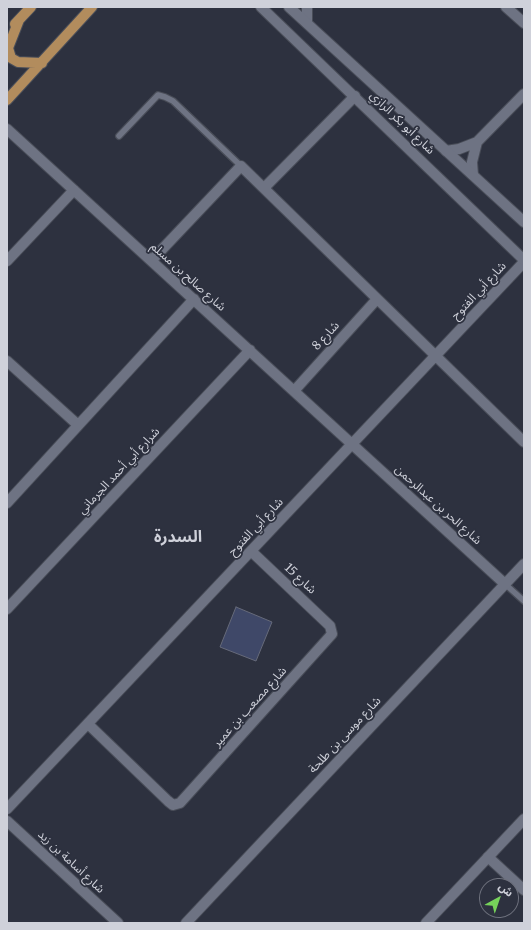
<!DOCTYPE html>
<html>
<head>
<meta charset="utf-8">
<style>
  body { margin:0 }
  #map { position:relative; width:531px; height:930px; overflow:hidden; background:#2d313f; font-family:Merriweather,"Noto Sans Arabic",serif }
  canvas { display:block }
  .frame { position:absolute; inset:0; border:8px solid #cfd1da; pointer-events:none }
  .north { position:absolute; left:479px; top:878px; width:40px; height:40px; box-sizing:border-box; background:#2d313f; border:1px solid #6e717d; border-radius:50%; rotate:40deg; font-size:11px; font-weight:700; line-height:16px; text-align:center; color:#cfd1da }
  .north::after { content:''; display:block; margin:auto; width:14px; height:18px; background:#76d25a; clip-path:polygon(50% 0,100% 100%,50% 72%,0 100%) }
</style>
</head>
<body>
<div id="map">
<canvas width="531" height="930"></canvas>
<div class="frame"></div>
<div class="north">ش</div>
</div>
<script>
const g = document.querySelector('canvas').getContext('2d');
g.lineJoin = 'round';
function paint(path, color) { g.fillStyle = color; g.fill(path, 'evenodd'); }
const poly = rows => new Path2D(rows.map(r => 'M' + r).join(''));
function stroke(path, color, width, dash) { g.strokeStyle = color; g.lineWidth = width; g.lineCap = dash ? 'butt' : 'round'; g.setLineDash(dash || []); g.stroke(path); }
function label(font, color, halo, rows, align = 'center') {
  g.font = font + ' Merriweather,"Noto Sans Arabic",serif'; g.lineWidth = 3.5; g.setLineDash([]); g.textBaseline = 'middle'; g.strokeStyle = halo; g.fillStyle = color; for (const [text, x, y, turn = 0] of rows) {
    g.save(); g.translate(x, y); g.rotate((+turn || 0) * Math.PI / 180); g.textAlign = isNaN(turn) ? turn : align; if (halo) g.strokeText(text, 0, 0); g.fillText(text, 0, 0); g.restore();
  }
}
const building = poly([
  [236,607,272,622,256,661,220,647,236,607]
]);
const lane = poly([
  [119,136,158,95,165,97,173,101,241,166],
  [505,584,524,601]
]);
const street = poly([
  [506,7,524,23],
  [307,23,307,7],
  [7,129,505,584],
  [446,151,459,149,477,142],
  [473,175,472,162,477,142,524,94],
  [264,188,355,96],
  [152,260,241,166,524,442],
  [7,261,74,190],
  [7,361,78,425],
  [294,391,377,299],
  [7,503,194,299],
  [7,609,250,350],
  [88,724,168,801,173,805,180,803,332,634,330,626,251,551],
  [7,809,524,262],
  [7,821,118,923],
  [488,857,524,890],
  [186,923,524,564]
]);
const secondary = poly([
  [261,7,524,260],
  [289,7,524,222],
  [426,923,524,819]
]);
const primary = poly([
  [19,20,8,48,11,58,18,62,42,63],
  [15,24,31,7],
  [7,100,92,7]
]);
const streetNames = [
  ["شارع أبو بكر الرازي",402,123,44],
  ["شارع صالح بن مسلم",188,277,42],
  ["شارع أبي الفتوح",479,291,-47],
  ["شارع 8",326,336,-48],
  ["شرارع أبي أحمد الجرماني",119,471,-47],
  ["شارع الحر بن عبدالرحمن",438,505,42],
  ["شارع أبي الفتوح",256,527,-47],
  ["شارع 15",300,579,43],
  ["شارع مصعب بن عمير",250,707,-48],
  ["شارع موسى بن طلحة",345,735,-47],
  ["شارع أسامة بن زيد",71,862,43]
];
const districtNames = [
  ["السدرة",178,537]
];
paint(building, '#3f4868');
stroke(building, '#666a7a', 1);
stroke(lane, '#494d58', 8);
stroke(street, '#494d58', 12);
stroke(secondary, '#494d58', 12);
stroke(primary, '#494d58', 12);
stroke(lane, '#6e7383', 5.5);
stroke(street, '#6e7383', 10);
stroke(secondary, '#6e7383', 10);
stroke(primary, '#b28c5d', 10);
label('12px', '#cfd1da', '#2d313f', streetNames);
label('bold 16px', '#cfd1da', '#2d313f', districtNames);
</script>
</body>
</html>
